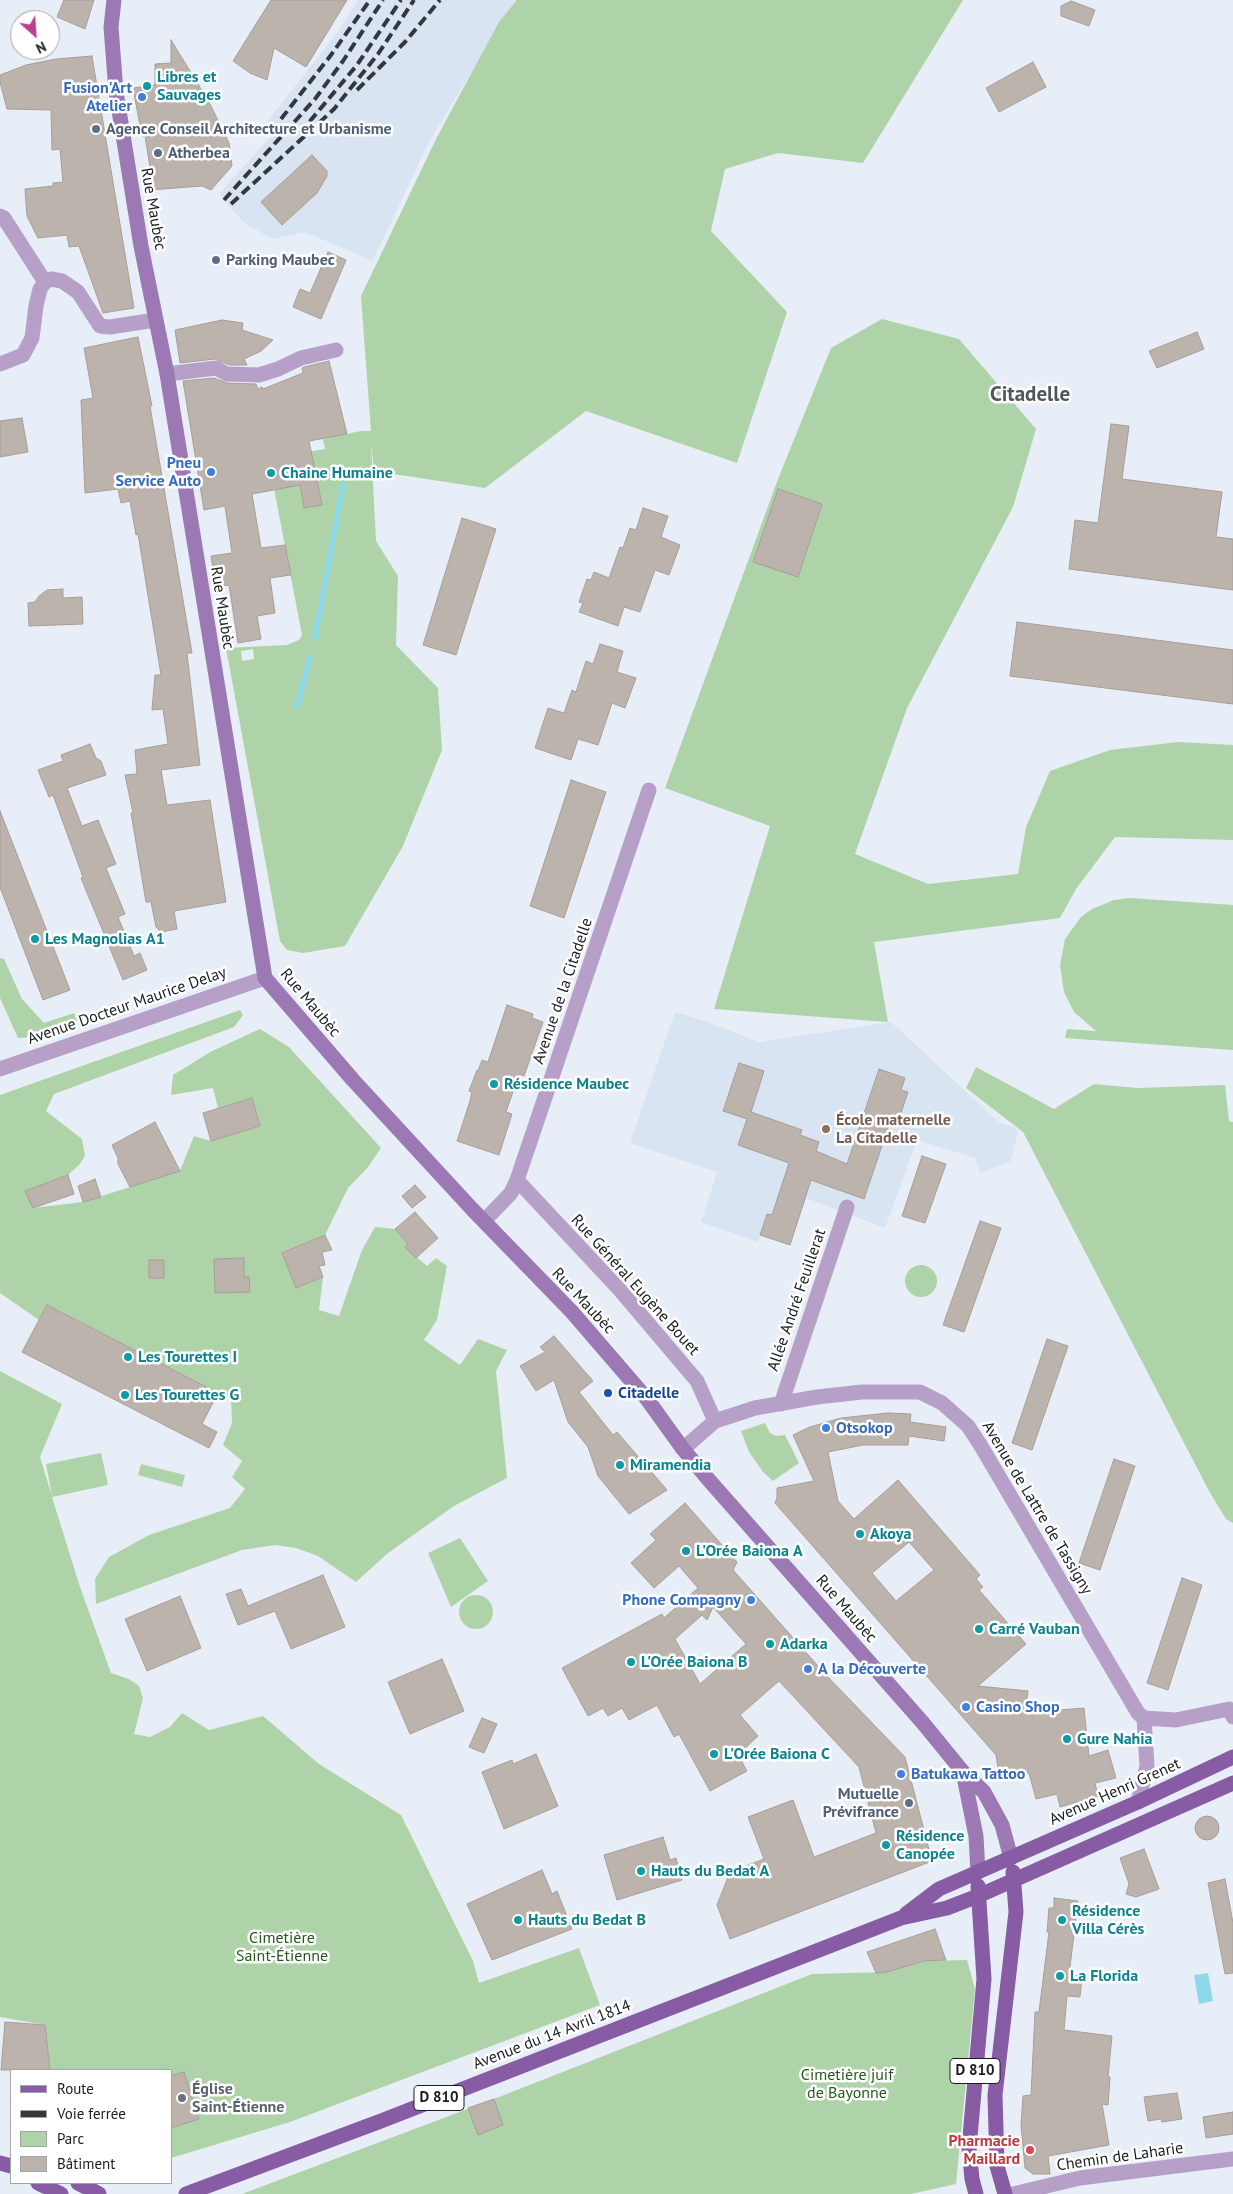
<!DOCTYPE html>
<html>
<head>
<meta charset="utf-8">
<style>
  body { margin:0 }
  #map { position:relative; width:1233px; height:2194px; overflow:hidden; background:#e8eef7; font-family:"PT Sans",sans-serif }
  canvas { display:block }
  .legend { position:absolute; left:10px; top:2069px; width:162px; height:115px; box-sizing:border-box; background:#fff; border:1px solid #a3a5a6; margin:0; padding:6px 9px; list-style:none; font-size:15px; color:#1a1d20 }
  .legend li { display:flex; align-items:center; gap:10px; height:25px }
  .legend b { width:25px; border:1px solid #a3a5a6 }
  .north { position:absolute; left:10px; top:10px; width:50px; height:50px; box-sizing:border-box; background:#fff; border:1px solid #a3a5a6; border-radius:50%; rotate:154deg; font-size:14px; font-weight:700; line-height:20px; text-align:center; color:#1a1d20 }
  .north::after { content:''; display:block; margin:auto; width:18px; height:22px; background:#b93e8e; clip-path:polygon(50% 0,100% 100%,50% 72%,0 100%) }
</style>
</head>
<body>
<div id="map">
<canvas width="1233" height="2194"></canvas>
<ul class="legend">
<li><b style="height:6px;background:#885ca4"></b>Route</li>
<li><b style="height:6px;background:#34373b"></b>Voie ferrée</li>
<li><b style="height:14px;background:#afd3a8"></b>Parc</li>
<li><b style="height:14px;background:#bdb3ad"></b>Bâtiment</li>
</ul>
<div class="north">N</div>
</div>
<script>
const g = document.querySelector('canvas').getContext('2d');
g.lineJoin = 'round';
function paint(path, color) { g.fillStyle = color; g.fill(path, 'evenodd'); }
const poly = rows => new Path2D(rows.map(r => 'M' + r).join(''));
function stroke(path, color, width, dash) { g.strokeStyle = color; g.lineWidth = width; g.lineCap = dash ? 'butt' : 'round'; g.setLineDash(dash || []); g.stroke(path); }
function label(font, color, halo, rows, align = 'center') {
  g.font = font + ' "PT Sans",sans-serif'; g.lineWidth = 5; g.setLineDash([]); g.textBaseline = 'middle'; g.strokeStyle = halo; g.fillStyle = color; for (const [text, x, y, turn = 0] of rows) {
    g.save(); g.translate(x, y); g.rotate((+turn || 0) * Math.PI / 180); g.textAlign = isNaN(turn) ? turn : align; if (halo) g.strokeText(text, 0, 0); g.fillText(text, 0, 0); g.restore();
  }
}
const built = poly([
  [358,0,523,0,467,79,428,144,373,261,305,232,272,239,243,222,219,194,275,132,266,123,339,30],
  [675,1012,705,1021,759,1042,891,1022,1000,1123,1015,1127,1018,1132,1010,1162,980,1173,975,1158,917,1140,885,1228,806,1198,790,1245,760,1235,758,1242,701,1222,717,1172,630,1143]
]);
const green = poly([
  [517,0,963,0,863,163,778,153,725,169,711,231,787,312,737,463,586,411,485,488,374,471,371,443,376,541,398,576,396,645,438,688,442,750,403,846,345,946,303,953,287,950,280,941,226,648,287,645,299,640,302,635,271,473,290,455,325,449,323,439,361,431,371,431,361,296,437,137,499,22],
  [315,470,322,505,304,508,298,473],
  [253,649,254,659,242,661,241,651],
  [882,319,959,339,1036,429,1013,507,907,708,855,854,928,884,1018,874,1026,827,1050,771,1110,750,1178,742,1233,745,1233,840,1115,837,1076,889,1060,918,874,942,888,1022,714,1009,770,826,665,788,778,479,831,348],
  [1129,898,1233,905,1233,1050,1065,1038,1067,1029,1096,1031,1074,1012,1064,992,1060,965,1065,939,1081,917,1092,909,1114,900],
  [0,958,4,959,22,999,44,1023,74,1013,77,1021,32,1037,18,1038,0,998],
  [240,1010,243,1015,234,1027,54,1094,46,1111,82,1139,85,1156,79,1165,68,1175,26,1191,33,1208,83,1202,180,1171,194,1136,211,1141,260,1126,252,1098,218,1108,213,1088,171,1095,173,1075,212,1051,260,1029,289,1047,381,1148,368,1167,348,1188,325,1235,282,1253,296,1288,323,1277,319,1310,339,1316,362,1250,375,1227,395,1229,408,1244,405,1247,427,1266,436,1258,447,1266,437,1320,424,1340,460,1365,478,1339,507,1350,496,1371,507,1478,454,1506,388,1553,356,1582,318,1556,296,1548,275,1545,242,1550,96,1604,95,1579,109,1557,149,1535,230,1508,245,1489,232,1477,242,1461,223,1445,232,1423,231,1400,47,1305,39,1320,0,1293,0,1095],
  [976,1067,1054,1109,1094,1084,1137,1088,1225,1085,1229,1121,1233,1122,1233,1523,1226,1519,1209,1491,1023,1132,966,1088],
  '905 1281a16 16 0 1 1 32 0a16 16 0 1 1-32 0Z',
  [0,1371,62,1404,40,1457,52,1496,46,1464,101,1453,108,1485,52,1497,79,1584,111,1673,129,1679,139,1686,143,1698,134,1734,150,1737,170,1727,182,1713,209,1730,263,1716,319,1764,401,1815,473,1961,479,1983,579,1948,600,2005,290,2122,171,2158,171,2070,50,2070,45,2025,0,2017],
  [765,1423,770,1433,776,1436,785,1435,799,1463,773,1481,763,1472,749,1452,741,1431],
  [141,1464,185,1475,182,1487,138,1475],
  [460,1538,488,1581,451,1607,428,1553],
  '459 1612a17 17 0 1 1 34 0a17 17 0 1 1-34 0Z',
  [967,1960,975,1989,956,2184,911,2194,242,2194,494,2099,812,1974,887,1972,924,1961]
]);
const water = poly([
  [1208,1973,1213,2001,1199,2004,1194,1975]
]);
const stream = poly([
  [315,638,343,484],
  [297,706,310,658]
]);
const building = poly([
  [64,0,94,0,85,29,57,17,64,0],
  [271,0,347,0,306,67,274,48,267,80,250,73,233,61,271,0],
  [1071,1,1095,10,1089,26,1061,16,1061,6,1071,1],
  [171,40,209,102,229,143,232,166,211,190,202,186,150,190,148,174,151,174,145,136,142,136,133,88,155,85,155,64,171,63,171,40],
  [92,56,134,308,103,313,79,246,69,247,67,235,38,238,27,216,25,189,53,186,53,183,63,182,60,149,52,150,51,110,7,109,0,82,0,75,26,65,56,59,92,56],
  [1033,62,1046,87,999,112,986,88,1033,62],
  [312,155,327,171,327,176,317,193,282,225,261,202,312,155],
  [328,252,346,260,321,319,293,307,300,289,310,293,328,252],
  [222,320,243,323,242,330,273,340,261,351,244,359,247,365,230,365,215,359,180,363,175,330,222,320],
  [1197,332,1204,349,1157,368,1149,351,1197,332],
  [138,337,152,406,150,406,192,653,187,653,200,765,161,770,167,805,210,800,226,902,174,911,177,929,161,932,156,927,151,902,146,902,131,813,133,813,125,775,137,774,135,750,168,744,163,709,152,710,155,675,161,675,138,534,136,535,130,501,121,503,118,489,85,493,81,400,93,398,84,348,138,337],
  [329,361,347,434,309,441,322,505,304,508,300,485,252,494,261,548,285,545,291,575,270,578,275,613,257,616,261,639,238,643,229,585,216,587,211,556,232,553,225,506,204,510,183,381,214,378,227,383,256,384,258,389,262,387,263,389,303,373,302,368,304,367,329,361],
  [22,418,28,452,0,457,0,421,22,418],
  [1111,424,1129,426,1122,479,1222,492,1216,537,1233,539,1233,590,1069,569,1075,520,1098,523,1111,424],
  [778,489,822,504,798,577,753,562,778,489],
  [643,508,668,516,661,537,680,545,669,575,655,570,640,612,624,607,618,626,579,612,583,603,579,602,587,579,591,580,594,572,609,578,620,547,623,548,630,528,636,530,643,508],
  [462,518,496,529,456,655,423,645,462,518],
  [63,589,63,598,82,597,83,624,29,626,28,603,35,602,39,596,47,590,63,589],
  [1017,622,1233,650,1233,704,1010,676,1017,622],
  [600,644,623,651,617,672,636,678,625,708,612,703,598,745,578,739,571,760,535,748,548,708,564,713,572,690,576,692,586,661,593,664,600,644],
  [90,744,96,758,101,761,106,775,67,788,82,826,98,820,116,864,106,868,125,914,118,917,134,956,140,953,147,970,123,980,81,878,83,877,53,795,49,797,38,770,63,761,61,755,90,744],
  [571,780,606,792,564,918,530,906,571,780],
  [0,811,70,990,43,1000,0,887,0,811],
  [507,1005,533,1014,532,1018,543,1022,524,1076,519,1074,506,1112,512,1114,499,1155,457,1141,470,1101,472,1092,469,1091,477,1070,478,1071,482,1060,488,1062,507,1005],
  [739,1063,764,1071,751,1112,802,1130,800,1135,819,1142,816,1151,847,1164,879,1069,905,1078,901,1090,908,1092,897,1125,890,1122,864,1199,811,1180,790,1245,760,1235,767,1214,772,1215,789,1163,738,1145,747,1119,723,1111,739,1063],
  [252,1098,260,1126,211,1141,203,1113,252,1098],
  [155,1122,180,1171,130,1187,118,1164,118,1158,112,1145,155,1122],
  [922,1156,946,1164,925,1223,902,1216,922,1156],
  [68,1175,74,1194,33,1208,25,1191,68,1175],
  [95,1179,101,1197,83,1202,78,1186,95,1179],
  [415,1185,426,1197,412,1208,402,1196,415,1185],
  [415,1212,438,1238,416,1258,405,1247,408,1244,395,1229,415,1212],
  [980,1221,1001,1228,964,1332,943,1325,980,1221],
  [325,1235,332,1250,322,1252,325,1265,319,1266,323,1277,296,1288,282,1253,325,1235],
  [244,1258,244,1277,249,1277,250,1292,215,1293,214,1259,244,1258],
  [149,1260,164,1260,164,1278,149,1278,149,1260],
  [47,1305,218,1393,202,1424,217,1432,209,1448,22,1352,47,1305],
  [554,1336,593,1381,579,1392,613,1435,617,1432,667,1490,629,1514,598,1476,588,1447,568,1422,554,1380,536,1391,520,1366,545,1352,540,1347,554,1336],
  [1047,1339,1068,1346,1032,1450,1012,1443,1047,1339],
  [888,1413,911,1414,910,1422,946,1427,944,1441,909,1436,908,1445,863,1445,828,1452,838,1501,854,1519,898,1480,980,1575,976,1579,983,1587,979,1590,1026,1644,978,1686,1028,1691,1025,1713,1084,1708,1089,1756,1108,1750,1116,1778,1095,1783,1098,1796,1060,1807,1057,1794,1036,1799,1029,1773,999,1776,996,1755,775,1503,777,1498,777,1488,814,1481,793,1435,810,1427,841,1418,888,1413],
  [909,1542,934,1570,896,1601,872,1573,909,1542],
  [1114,1459,1135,1466,1100,1570,1079,1563,1114,1459],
  [685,1503,737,1562,733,1570,826,1675,905,1757,932,1861,730,1939,717,1905,730,1872,764,1859,748,1817,793,1800,814,1857,876,1833,859,1767,779,1681,740,1715,758,1736,738,1755,747,1771,710,1791,679,1734,674,1737,657,1705,629,1720,622,1708,608,1716,603,1708,588,1716,562,1668,662,1614,664,1618,698,1588,679,1566,654,1588,631,1563,656,1540,650,1534,685,1503],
  [713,1607,746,1644,700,1684,675,1639,702,1615,707,1620,713,1607],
  [323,1575,345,1627,291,1649,275,1611,238,1625,226,1594,241,1589,248,1606,323,1575],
  [1182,1578,1202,1585,1168,1690,1147,1683,1182,1578],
  [180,1596,201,1648,147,1671,125,1619,180,1596],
  [442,1659,464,1711,410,1734,388,1682,442,1659],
  [482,1718,497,1724,484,1753,469,1747,482,1718],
  [536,1754,558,1806,504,1829,482,1772,512,1760,513,1764,536,1754],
  '1195 1828a12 12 0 1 1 24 0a12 12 0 1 1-24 0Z',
  [663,1837,670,1860,676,1858,682,1880,617,1900,604,1855,663,1837],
  [1144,1849,1159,1889,1136,1897,1126,1894,1129,1884,1120,1858,1144,1849],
  [542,1870,552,1894,557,1891,572,1929,492,1960,467,1904,542,1870],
  [1225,1879,1233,1923,1233,1973,1225,1974,1208,1883,1225,1879],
  [1054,1898,1078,1901,1069,1975,1082,1976,1080,1997,1067,1996,1064,2030,1112,2036,1108,2077,1110,2077,1108,2105,1102,2104,1109,2145,1048,2156,1050,2174,1033,2174,1025,2168,1021,2125,1023,2096,1031,2095,1035,2012,1039,2012,1049,1932,1047,1932,1049,1908,1054,1908,1054,1898],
  [935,1929,946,1960,924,1961,887,1972,876,1973,867,1952,935,1929],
  [5,2022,45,2025,50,2070,1,2070,5,2022],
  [184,2072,199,2119,171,2128,171,2076,184,2072],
  [1177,2093,1182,2119,1162,2122,1161,2119,1148,2121,1144,2097,1177,2093],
  [494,2099,503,2125,478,2135,468,2108,494,2099],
  [1233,2112,1233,2134,1206,2138,1203,2117,1233,2112]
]);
const minor = poly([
  [0,216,4,218,45,282],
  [0,364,23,355,32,338,36,306,40,289,45,282,51,279,62,281,78,292,100,326,110,327,155,320],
  [167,374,216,368,227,374,259,375,278,369,301,358,336,350],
  [0,1069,265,978],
  [517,1180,619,1289,697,1381,715,1421],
  [484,1221,511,1193,517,1180,649,790],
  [781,1404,847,1207],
  [683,1449,715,1421,755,1408,817,1397,862,1392,920,1392,942,1403,968,1426,981,1446,1138,1713,1144,1718,1176,1720,1229,1709,1233,1717],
  [1138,1802,1147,1766,1144,1718],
  [1013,2194,1080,2178,1233,2159]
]);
const secondary = poly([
  [114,0,111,27,116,92,141,246,167,374,265,978,353,1080,472,1209,572,1312,647,1399,683,1449,708,1479,923,1723,963,1772,984,1792,1002,1825,1011,1858],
  [963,1772,976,1836,978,1872]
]);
const primary = poly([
  [906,1914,939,1889,1138,1802,1233,1757],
  [0,2163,11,2166],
  [38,2183,61,2194],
  [78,2183,99,2194],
  [186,2194,381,2121,901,1918,947,1908,978,1896,1233,1783],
  [976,2194,972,2179,969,2148,984,1979,978,1886],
  [1005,2194,997,2166,995,2095,1016,1912,1013,1872]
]);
const rail = poly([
  [357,90,405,42,440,0],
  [281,119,331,55,370,0],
  [300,133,357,65,401,0],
  [224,200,315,99,343,61,383,0],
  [231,204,334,109,378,54,414,0]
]);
const markers = [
  [147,86,5,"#0f9aa8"],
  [142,97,5,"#3f7fe0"],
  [96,129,5,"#5c6f8a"],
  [158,153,5,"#5c6f8a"],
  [216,260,5,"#5c6f8a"],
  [211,472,5,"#3f7fe0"],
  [271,473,5,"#0f9aa8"],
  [35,939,5,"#0f9aa8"],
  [494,1084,5,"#0f9aa8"],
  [826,1129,5,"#8d6e63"],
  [128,1357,5,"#0f9aa8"],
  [608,1393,5,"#1a4fb4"],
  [125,1395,5,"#0f9aa8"],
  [826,1428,5,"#3f7fe0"],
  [620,1465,5,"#0f9aa8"],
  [860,1534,5,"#0f9aa8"],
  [686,1551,5,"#0f9aa8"],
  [751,1600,5,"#3f7fe0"],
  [979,1629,5,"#0f9aa8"],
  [770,1644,5,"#0f9aa8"],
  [631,1662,5,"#0f9aa8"],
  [808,1669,5,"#3f7fe0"],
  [966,1707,5,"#3f7fe0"],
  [1067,1739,5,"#0f9aa8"],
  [714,1754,5,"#0f9aa8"],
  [901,1774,5,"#3f7fe0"],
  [909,1803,5,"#5c6f8a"],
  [886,1845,5,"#0f9aa8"],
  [641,1871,5,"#0f9aa8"],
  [518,1920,5,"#0f9aa8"],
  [1062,1920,5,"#0f9aa8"],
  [1060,1976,5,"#0f9aa8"],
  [182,2098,5,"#6b7280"],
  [1030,2150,5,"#e0444e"]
];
const shields = [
  [975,2071,50],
  [439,2098,50]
];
const shieldNames = [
  ["D 810",975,2071],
  ["D 810",439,2098]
];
const cultureNames = [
  ["Libres et",157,77],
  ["Sauvages",157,95],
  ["Chaine Humaine",281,473],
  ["Les Magnolias A1",45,939],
  ["Résidence Maubec",504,1084],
  ["Les Tourettes I",138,1357],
  ["Les Tourettes G",135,1395],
  ["Miramendia",630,1465],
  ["Akoya",870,1534],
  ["L'Orée Baiona A",696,1551],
  ["Carré Vauban",989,1629],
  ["Adarka",780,1644],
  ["L'Orée Baiona B",641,1662],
  ["Gure Nahia",1077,1739],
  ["L'Orée Baiona C",724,1754],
  ["Résidence",896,1836],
  ["Canopée",896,1854],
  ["Hauts du Bedat A",651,1871],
  ["Résidence",1072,1911],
  ["Villa Cérès",1072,1929],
  ["Hauts du Bedat B",528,1920],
  ["La Florida",1070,1976]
];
const shopNames = [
  ["Fusion'Art",132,88,"right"],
  ["Atelier",132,106,"right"],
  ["Pneu",201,463,"right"],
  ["Service Auto",201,481,"right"],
  ["Otsokop",836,1428],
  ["Phone Compagny",741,1600,"right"],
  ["A la Découverte",818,1669],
  ["Casino Shop",976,1707],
  ["Batukawa Tattoo",911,1774]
];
const serviceNames = [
  ["Agence Conseil Architecture et Urbanisme",106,129],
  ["Atherbea",168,153],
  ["Parking Maubec",226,260],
  ["Mutuelle",899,1794,"right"],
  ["Prévifrance",899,1812,"right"]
];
const streetNames = [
  ["Rue Maubèc",153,209,80],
  ["Rue Maubèc",222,608,81],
  ["Avenue de la Citadelle",563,991,-71],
  ["Rue Maubèc",310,1003,50],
  ["Avenue Docteur Maurice Delay",127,1006,-19],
  ["Rue Général Eugène Bouet",635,1285,48],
  ["Allée André Feuillerat",797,1300,-71],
  ["Rue Maubèc",583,1301,47],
  ["Avenue de Lattre de Tassigny",1037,1508,59],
  ["Rue Maubèc",846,1609,49],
  ["Avenue Henri Grenet",1115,1792,-24],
  ["Avenue du 14 Avril 1814",552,2035,-21],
  ["Chemin de Laharie",1120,2157,-8]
];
const educationNames = [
  ["École maternelle",836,1120],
  ["La Citadelle",836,1138]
];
const transitNames = [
  ["Citadelle",618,1393]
];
const parkNames = [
  ["Cimetière",282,1938],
  ["Saint-Étienne",282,1956],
  ["Cimetière juif",847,2075],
  ["de Bayonne",847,2093]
];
const worshipNames = [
  ["Église",192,2089],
  ["Saint-Étienne",192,2107]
];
const healthNames = [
  ["Pharmacie",1020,2141],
  ["Maillard",1020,2159]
];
const districtNames = [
  ["Citadelle",1030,395]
];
paint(built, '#d9e4f3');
paint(green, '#afd3a8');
paint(water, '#8cd9e9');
stroke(stream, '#8cd9e9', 5.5);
paint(building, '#bdb3ad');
stroke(building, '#a69e97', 1);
stroke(minor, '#b7a0c8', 15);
stroke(secondary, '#9c79b4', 15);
stroke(primary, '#885ca4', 15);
stroke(rail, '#34373b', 4, [10, 5]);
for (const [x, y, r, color] of markers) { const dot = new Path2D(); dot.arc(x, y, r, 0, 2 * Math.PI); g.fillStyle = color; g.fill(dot); stroke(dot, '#fff', 2); }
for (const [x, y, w] of shields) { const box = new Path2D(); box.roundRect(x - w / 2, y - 12.5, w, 25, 4); g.fillStyle = '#fff'; g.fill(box); stroke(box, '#1a1d20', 1); }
label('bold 15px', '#1a1d20', null, shieldNames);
label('bold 16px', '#0d838f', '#fff', cultureNames, 'left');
label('bold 16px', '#366cbe', '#fff', shopNames, 'left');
label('bold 16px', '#4e5e75', '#fff', serviceNames, 'left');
label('16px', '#1a1d20', '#fff', streetNames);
label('bold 16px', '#785e54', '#fff', educationNames, 'left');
label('bold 16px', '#164399', '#fff', transitNames, 'left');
label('16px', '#25591a', '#fff', parkNames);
label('bold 16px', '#5b616d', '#fff', worshipNames, 'left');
label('bold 16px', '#be3a42', '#fff', healthNames, 'right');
label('bold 21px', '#51565e', '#fff', districtNames);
</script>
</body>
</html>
